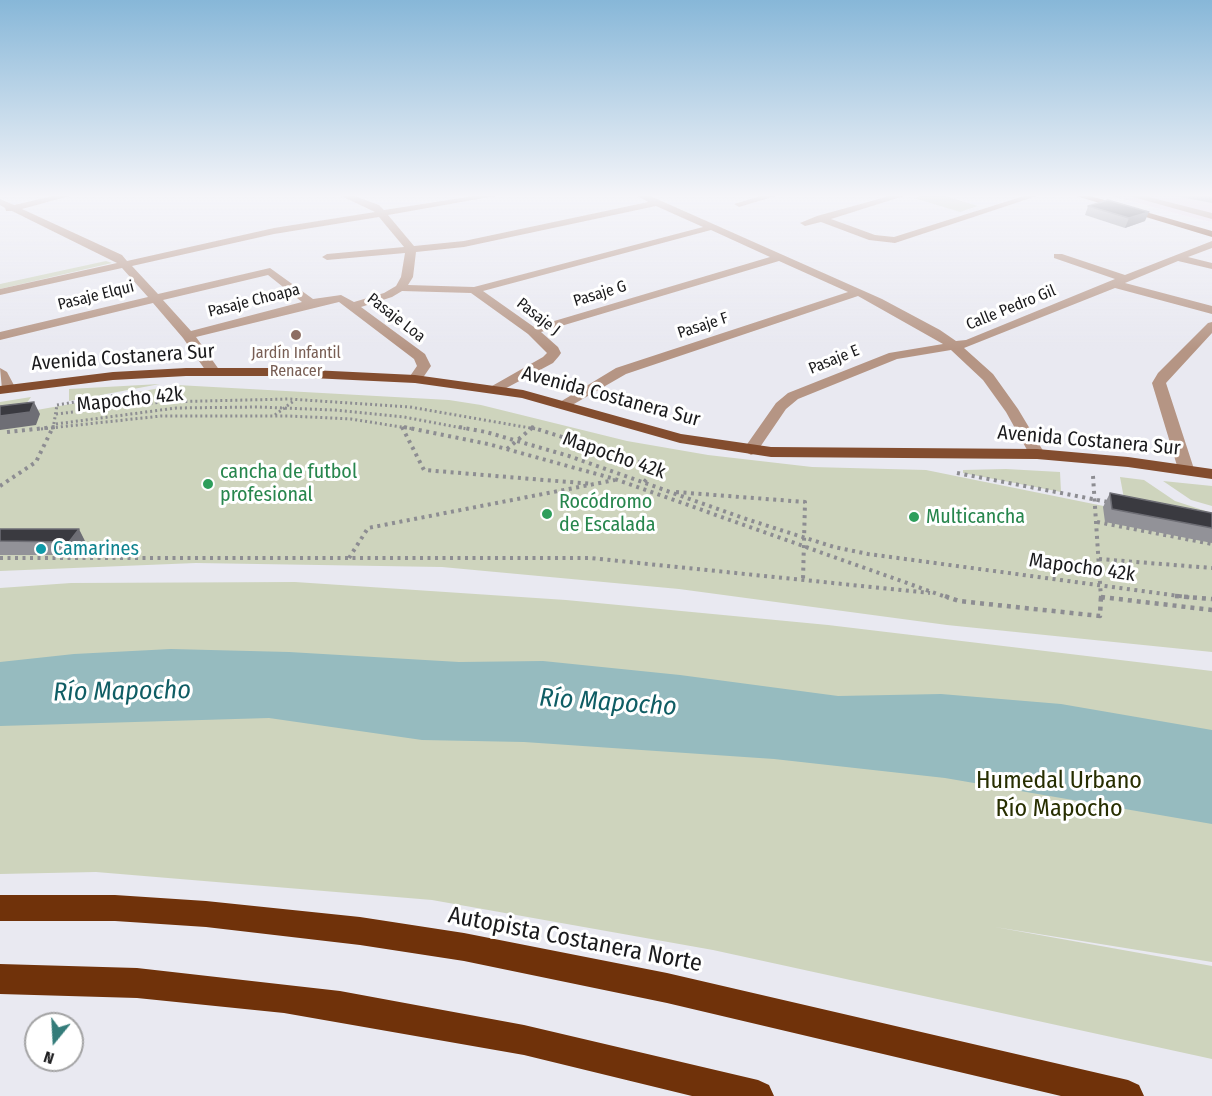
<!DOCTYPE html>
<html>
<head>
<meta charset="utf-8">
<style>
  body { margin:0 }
  #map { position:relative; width:1212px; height:1096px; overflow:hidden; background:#e9e9f1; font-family:"Fira Sans Condensed",sans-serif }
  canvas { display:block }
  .north { position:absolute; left:24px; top:1012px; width:60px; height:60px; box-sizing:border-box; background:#fff; border:2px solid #a3a3a4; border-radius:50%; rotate:198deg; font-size:16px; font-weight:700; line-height:24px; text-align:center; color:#1a1a1c }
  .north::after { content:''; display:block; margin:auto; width:21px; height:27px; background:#347c7a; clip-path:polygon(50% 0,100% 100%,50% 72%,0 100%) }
</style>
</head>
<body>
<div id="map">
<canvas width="1212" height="1096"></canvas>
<div class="north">N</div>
</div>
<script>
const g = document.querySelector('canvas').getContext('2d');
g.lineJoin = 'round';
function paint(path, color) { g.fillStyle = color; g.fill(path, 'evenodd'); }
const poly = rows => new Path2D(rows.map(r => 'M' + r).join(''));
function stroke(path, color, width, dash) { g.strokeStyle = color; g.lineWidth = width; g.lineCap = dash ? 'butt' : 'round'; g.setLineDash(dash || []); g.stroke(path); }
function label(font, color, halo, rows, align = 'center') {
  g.font = font + ' "Fira Sans Condensed",sans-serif'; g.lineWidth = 6; g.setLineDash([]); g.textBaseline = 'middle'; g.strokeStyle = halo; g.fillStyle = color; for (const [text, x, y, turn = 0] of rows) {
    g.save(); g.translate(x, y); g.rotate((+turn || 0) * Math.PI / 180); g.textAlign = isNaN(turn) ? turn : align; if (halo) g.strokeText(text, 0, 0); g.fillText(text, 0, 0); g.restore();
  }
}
const industrial = poly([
  [1109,195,1212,195,1212,222,1186,216]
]);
const green = poly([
  [923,195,942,195,978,206,960,212,914,198],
  [106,261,112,263,0,289,0,284],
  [160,384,69,401,69,389],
  [177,385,449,400,481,405,627,441,708,455,812,467,926,470,1212,528,1212,652,947,625,679,589,442,567,196,563,0,571,0,402,31,397,20,413],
  [1006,469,1060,472,1061,492,963,473,963,470],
  [1120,477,1144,480,1175,501,1212,513,1125,504],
  [1163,481,1212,486,1212,506,1191,500],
  [295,582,566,600,828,625,1212,671,1212,962,995,927,1212,966,1212,1059,713,950,432,900,96,872,0,874,0,588,71,583]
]);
const water = poly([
  [171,649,289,652,459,662,543,661,680,675,838,696,941,694,1061,704,1212,730,1212,824,945,778,774,759,524,742,422,740,269,718,0,726,0,662,74,654]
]);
const pathFar2 = poly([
  [57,405,117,395],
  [56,414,161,402,289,399,410,407,536,429],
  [275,415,295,400],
  [56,424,176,408,258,407,334,410,404,417,467,429],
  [41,429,161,416,289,416,351,419,414,429],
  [53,429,57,405],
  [531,429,533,427]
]);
const pathFar1 = poly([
  [402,427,424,470,593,484],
  [404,427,488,444,615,479,949,598],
  [459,427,486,432,569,456,746,519,834,547,868,554,1194,598],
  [531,427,658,468,644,482],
  [7,432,55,427],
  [507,449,533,427],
  [957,473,1108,502],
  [1093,476,1101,598],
  [0,486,36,462,53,427],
  [676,492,805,502,803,580],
  [1097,522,1212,544],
  [91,557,100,544],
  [0,558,590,558,930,593],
  [349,558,368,528,615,480],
  [1099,559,1212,568],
  [1101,597,1106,598]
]);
const path = poly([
  [945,596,959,601,1100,616,1101,596],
  [1175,596,1212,599],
  [1101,597,1212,610]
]);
const minor = poly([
  [57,195,73,195,22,209,122,255,127,261,274,228,375,212,339,195,352,195,379,205,384,210,480,195,501,195,388,215,414,246,464,241,648,202,636,195,648,195,882,299,940,330,956,341,966,340,1115,279,1054,258,1054,254,1062,254,1125,275,1212,241,1212,248,1188,257,1212,263,1212,269,1178,261,1125,283,1212,306,1212,314,1115,288,964,348,993,374,1018,409,1045,454,1043,457,1031,457,1006,412,983,380,951,350,897,359,798,399,786,409,756,453,751,455,743,450,776,403,788,393,889,353,943,344,858,296,626,374,567,408,557,408,555,405,616,368,848,292,779,261,541,332,558,347,561,353,559,356,553,363,497,393,492,392,490,389,492,386,543,357,547,353,528,334,471,293,402,291,392,297,361,307,425,354,431,366,420,382,415,383,408,379,417,366,414,359,339,302,196,337,220,371,213,375,208,374,183,338,153,303,0,340,0,332,148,297,122,268,0,295,0,289,117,263,12,211,6,211,5,208,0,205,0,199,14,205,57,195],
  [656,206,703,227,474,287,408,285,413,277,416,252,464,247,656,206],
  [379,217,404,247,327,254,322,257,327,260,405,253,401,277,396,286,384,293,354,302,341,295,313,299,270,268,158,294,132,266,274,234,379,217],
  [711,230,770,257,534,327,483,291,711,230],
  [268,275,302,302,191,331,163,300,268,275],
  [764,195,779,195,739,207,734,204,764,195],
  [893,195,907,195,831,219,875,235,894,237,1027,195,1040,195,895,243,869,240,821,222,805,226,800,223,817,216,893,195],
  [1126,195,1141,195,1212,213,1212,219,1126,195],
  [1212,322,1212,333,1166,383,1194,469,1186,474,1178,469,1152,383,1158,373,1208,323,1212,322],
  [0,368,7,372,16,389,14,392,4,392,2,389,0,368]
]);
const major = poly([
  [1073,195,1087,195,1212,231,1212,237,1073,195],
  [186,368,270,368,415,375,523,390,681,434,771,447,1037,449,1128,457,1212,469,1212,479,1128,467,1037,459,771,457,680,443,522,398,415,383,270,376,186,376,113,380,0,394,0,386,113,372,186,368]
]);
const highway = poly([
  [0,895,115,895,206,901,360,917,464,933,667,973,1128,1080,1139,1085,1144,1096,1061,1096,667,1003,464,961,360,945,206,927,115,921,0,921,0,895],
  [0,964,137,968,340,991,524,1025,758,1080,769,1085,774,1096,692,1096,524,1055,284,1013,137,998,0,994,0,964]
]);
const wall = poly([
  [1170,195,1212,195,1212,203],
  [1088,206,1145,221,1125,228,1085,215],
  [1110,493,1212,513,1212,543,1105,522,1103,507],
  [0,529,86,543,77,555,0,555]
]);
const shadedWall = poly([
  [1149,212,1145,221,1125,228,1129,218],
  [34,402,40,414,36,425,0,430,0,416],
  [79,529,86,543,77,555,69,542]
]);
const building = poly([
  [1108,200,1149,212,1129,218,1088,206,1108,200],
  [34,402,30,412,0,416,0,406,34,402],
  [1110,493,1212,513,1212,528,1112,509,1110,493],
  [0,529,79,529,69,542,0,541,0,529]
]);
const markers = [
  [296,335,6,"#8d6e63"],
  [208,484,6,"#2e9e5b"],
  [547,514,6,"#2e9e5b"],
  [914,517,6,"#2e9e5b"],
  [41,549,6,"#0f9aa8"]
];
const farStreetnames = [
  ["Pasaje G",600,294,-17],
  ["Pasaje Elqui",96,296,-14],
  ["Pasaje Choapa",254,301,-14],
  ["Calle Pedro Gil",1011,308,-22],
  ["Pasaje J",538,317,38],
  ["Pasaje Loa",396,318,38],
  ["Pasaje F",703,326,-18],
  ["Pasaje E",834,360,-22]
];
const farEducationnames = [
  ["Jardín Infantil",296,354],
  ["Renacer",296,372]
];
const streetNames = [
  ["Avenida Costanera Sur",123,358,-4],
  ["Avenida Costanera Sur",611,397,15],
  ["Mapocho 42k",130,400,-6],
  ["Avenida Costanera Sur",1089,441,5],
  ["Mapocho 42k",614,456,19],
  ["Mapocho 42k",1082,568,8]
];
const leisureNames = [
  ["cancha de futbol",220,472],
  ["profesional",220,495],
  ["Rocódromo",559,502],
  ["de Escalada",559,525],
  ["Multicancha",926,517]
];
const cultureNames = [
  ["Camarines",53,549]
];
const nearParknames = [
  ["Humedal Urbano",1059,781],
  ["Río Mapocho",1059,809]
];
const nearStreetnames = [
  ["Autopista Costanera Norte",575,940,11]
];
const nearWaternames = [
  ["Río Mapocho",122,692,-1],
  ["Río Mapocho",608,703,4]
];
paint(industrial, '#ebdaeb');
paint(green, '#ced4bd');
paint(water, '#96bbbf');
stroke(pathFar2, '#8d8d92', 3, [2, 3]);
stroke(pathFar1, '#8d8d92', 4, [3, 4.5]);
stroke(path, '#8d8d92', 4.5, [4, 5]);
paint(minor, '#b59584');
paint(major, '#834d2f');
paint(highway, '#70320a');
paint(wall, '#929298');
paint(shadedWall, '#6e6e75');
paint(building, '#3a3a40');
stroke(building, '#6e6e75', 1.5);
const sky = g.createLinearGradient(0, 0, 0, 349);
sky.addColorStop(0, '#87b7d8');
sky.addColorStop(0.56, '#f5f5f9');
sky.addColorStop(1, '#f5f5f900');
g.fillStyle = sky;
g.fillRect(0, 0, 1212, 349);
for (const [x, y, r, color] of markers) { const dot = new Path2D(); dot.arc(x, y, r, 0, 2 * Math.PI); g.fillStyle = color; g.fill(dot); stroke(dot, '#fff', 2); }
label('16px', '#1a1a1c', '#fff', farStreetnames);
label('16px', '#785e54', '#fff', farEducationnames);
label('20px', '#1a1a1c', '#fff', streetNames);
label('20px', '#27864d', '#fff', leisureNames, 'left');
label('20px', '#0d838f', '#fff', cultureNames, 'left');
label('24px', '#272e00', '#fff', nearParknames);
label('24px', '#1a1a1c', '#fff', nearStreetnames);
label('italic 26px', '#0f5d64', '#fff', nearWaternames);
</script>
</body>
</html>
